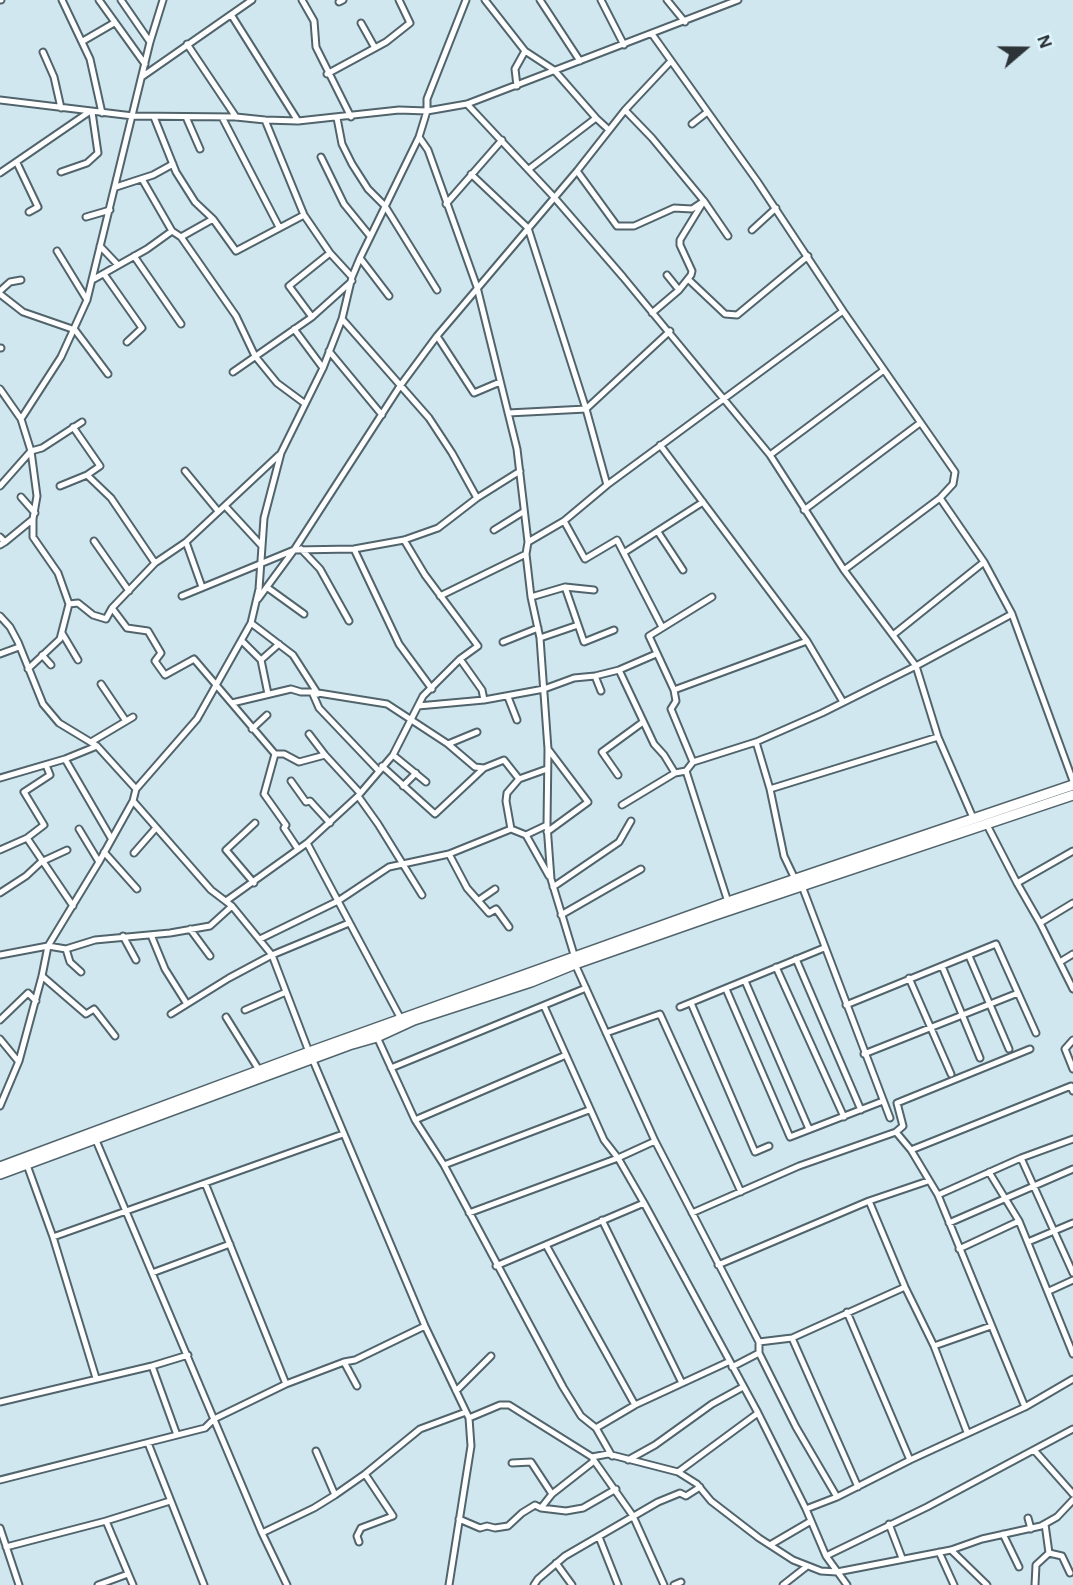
<!DOCTYPE html>
<html>
<head>
<meta charset="utf-8">
<style>
  body { margin:0 }
  #map { position:relative; width:1073px; height:1585px; overflow:hidden; background:#d1e7f0; font-family:"Alegreya Sans",sans-serif }
  canvas { display:block }
  .north { position:absolute; left:989px; top:14px; width:70px; height:70px; -webkit-text-stroke:5px #def4fd; paint-order:stroke; rotate:70deg; font-size:19px; font-weight:700; line-height:28px; text-align:center; color:#2c3438 }
  .north::after { content:''; display:block; margin:auto; width:24px; height:32px; background:#2c3438; clip-path:polygon(50% 0,100% 100%,50% 72%,0 100%) }
</style>
</head>
<body>
<div id="map">
<canvas width="1073" height="1585"></canvas>
<div class="north">N</div>
</div>
<script>
const g = document.querySelector('canvas').getContext('2d');
g.lineJoin = 'round';
const poly = rows => new Path2D(rows.map(r => 'M' + r).join(''));
function stroke(path, color, width, dash) { g.strokeStyle = color; g.lineWidth = width; g.lineCap = dash ? 'butt' : 'round'; g.setLineDash(dash || []); g.stroke(path); }
const street = poly([
  [0,0,1,0],
  [62,0,90,59,102,113],
  [99,0,145,64],
  [121,0,150,42],
  [302,0,314,21,316,47,351,117],
  [485,0,525,51,554,70,596,118,609,130],
  [540,0,580,61],
  [601,0,624,45],
  [667,0,685,22],
  [339,2,343,0],
  [232,16,298,121],
  [361,23,375,48],
  [652,34,757,181,843,311,955,472,953,484,940,498,844,570],
  [83,41,114,23],
  [187,44,236,117],
  [43,52,54,77,61,108],
  [327,74,386,42,410,23,399,0],
  [143,76,252,0],
  [517,86,515,69,525,51],
  [0,100,133,116,236,117,265,120,298,121,399,110,427,111,467,104,738,0],
  [467,104,553,196,623,277,770,455,844,570,916,666,938,737,974,820],
  [625,110,652,138,704,201,728,236],
  [154,117,176,172,195,202,213,219,236,251,304,215],
  [186,117,200,149],
  [222,117,279,227],
  [337,118,342,144,352,164,368,189,385,206,437,290],
  [265,120,304,215,330,253,352,277],
  [692,124,706,113],
  [419,137,428,150,477,287,517,449,528,542,526,554,531,597,540,638,548,749,547,825,551,879,575,958],
  [321,157,344,204,370,236],
  [17,163,38,207,29,212],
  [529,169,596,118],
  [577,171,617,226,634,226,674,208,692,209,704,201],
  [61,172,87,163,98,153,92,112],
  [0,173,89,112],
  [471,174,528,228,586,409,607,485],
  [142,179,172,231,181,237,236,316,255,356,277,383,304,403],
  [116,187,153,175,173,164],
  [446,204,502,140],
  [86,217,110,210],
  [752,230,776,208],
  [181,237,213,219],
  [100,246,118,265],
  [57,251,87,300],
  [134,256,181,324],
  [360,258,389,296],
  [104,274,142,328,127,342],
  [667,275,679,290],
  [94,279,147,249,172,231],
  [688,279,725,314,737,315,808,256],
  [0,291,10,282,21,280],
  [0,294,23,312,75,330,108,374],
  [652,313,679,290,691,275,692,271,680,245,680,240,702,204],
  [312,317,289,286,330,253],
  [342,319,429,418,452,453,477,498],
  [294,329,323,368],
  [437,336,474,393,500,382],
  [0,348,1,348],
  [329,351,382,415],
  [233,372,312,317,352,281],
  [0,389,21,419,31,451,37,496,33,519,33,537,58,573,69,604,60,639,28,669],
  [508,413,586,409,670,331],
  [21,419,61,357,87,300,150,42,163,0],
  [73,427,100,466,87,475],
  [660,445,807,641,843,702],
  [770,455,884,370],
  [185,471,218,511],
  [0,486,31,451,42,448,82,422],
  [60,486,87,475,111,498,155,563],
  [21,497,35,513],
  [940,498,984,562,1012,614,1073,781],
  [226,507,261,545],
  [804,510,920,423],
  [564,521,585,559,617,540,662,627],
  [494,530,523,512],
  [658,532,683,570],
  [0,537,5,542,0,545],
  [94,541,129,591],
  [5,542,33,519],
  [186,542,202,587],
  [528,542,564,521,607,485,843,311],
  [301,549,320,569,349,621],
  [354,549,399,644,432,689],
  [625,552,703,502],
  [565,587,584,642,614,630],
  [268,588,304,614],
  [182,596,294,550,400,386,437,336,577,171,625,110,670,62],
  [440,596,526,554],
  [531,597,565,587,594,590],
  [258,599,294,550,354,549,404,540,438,528,477,498,520,471],
  [69,604,78,603,93,615,106,619,112,608,155,563,186,542,279,455],
  [112,608,127,628,148,631,161,653,155,661,165,675,194,659,275,754,284,754,299,762,325,755],
  [0,616,10,627,18,642,43,704,59,723,97,746,136,789],
  [251,623,293,655,318,694],
  [62,633,78,660],
  [893,635,984,562],
  [540,638,578,625],
  [242,641,261,660],
  [503,642,538,628],
  [0,654,19,647],
  [42,655,51,665],
  [460,659,482,690,484,700],
  [619,670,654,744,664,755,675,773],
  [595,676,601,691],
  [101,684,126,721],
  [674,690,807,641],
  [312,692,319,708,378,770],
  [268,694,261,660,279,644],
  [508,697,517,720],
  [232,703,291,689,301,692,312,692,387,704,448,744,475,767,484,768],
  [418,706,484,700,544,689,574,678,595,676,619,670,656,654],
  [252,729,267,715],
  [309,734,325,755,360,793],
  [91,742,133,717],
  [756,742,770,789,784,856,795,879],
  [448,744,477,732],
  [275,754,264,794,286,825,284,828,298,849],
  [393,755,426,782],
  [65,759,111,838],
  [693,762,671,709,676,701,674,690,649,636,712,597],
  [382,766,435,814,484,768,504,760,519,779],
  [547,769,519,779,507,793,506,801,511,829,526,835,549,876],
  [686,771,728,902],
  [618,775,602,752,643,722],
  [0,778,65,759,97,746],
  [291,781,306,802,310,801,330,823],
  [403,786,416,773],
  [770,789,938,737],
  [358,796,378,824,422,895],
  [133,801,211,890,232,906,272,955,309,1052],
  [622,805,675,773,686,771,693,762,756,742,822,713,916,666,1012,614],
  [987,825,1017,883,1073,851],
  [79,829,99,862],
  [547,832,588,802,548,749],
  [526,835,547,825],
  [27,838,44,825,24,792,50,775,46,765],
  [307,843,401,1019],
  [0,850,27,838,73,906],
  [104,852,137,889],
  [134,853,155,829],
  [449,854,467,888,489,913,496,909,509,927],
  [254,883,226,850,255,823],
  [1017,883,1040,923],
  [802,886,890,1118],
  [553,887,619,842,631,821],
  [0,893,26,876,41,862,67,850],
  [479,900,495,889],
  [226,901,307,843,358,796,393,755,423,696,460,659,478,646,425,575,404,540],
  [1073,903,1040,923,1073,989],
  [561,915,641,869],
  [190,929,210,956],
  [151,935,165,969,187,1004],
  [123,936,136,960],
  [260,939,338,901,389,867,449,854,511,829],
  [66,949,70,962,81,972],
  [0,955,48,946,66,949,95,940,170,933,210,926,232,906],
  [969,956,1009,1049],
  [796,959,861,1110],
  [1060,962,1073,954],
  [575,964,655,1141,759,1342,759,1353,732,1367],
  [942,966,980,1058],
  [776,967,844,1117],
  [42,976,86,1014,94,1009,115,1036],
  [909,978,951,1074],
  [745,981,809,1129],
  [726,989,790,1137,883,1101],
  [691,1003,755,1152,769,1146],
  [846,1005,996,944,1036,1033],
  [544,1006,604,1140,618,1158,644,1203,758,1413,806,1509,826,1556,927,1507,1073,1429],
  [680,1007,824,948],
  [245,1010,286,992],
  [171,1014,229,978,272,955,349,923],
  [226,1017,259,1070],
  [0,1020,28,993,36,1001],
  [606,1033,660,1014,741,1192],
  [377,1037,415,1120,444,1165,563,1387,581,1416,596,1428,612,1456],
  [0,1039,18,1061],
  [1073,1040,1065,1049,1073,1069],
  [864,1054,1018,993],
  [312,1058,425,1326,469,1418,471,1446,449,1585],
  [391,1068,586,988],
  [0,1106,19,1061,42,976,48,946,99,862,133,801,136,789,197,719,251,623,259,589,264,518,281,453,323,368,342,319,352,277,360,258,419,137,427,111,427,99,466,0],
  [415,1120,566,1055],
  [896,1132,911,1150,938,1195,1025,1407],
  [95,1138,262,1533,287,1585],
  [911,1150,1071,1086,1073,1091],
  [1021,1158,1054,1231,1028,1242],
  [27,1165,53,1237,96,1378],
  [444,1165,589,1110],
  [989,1172,1019,1221,1073,1354],
  [205,1183,286,1384],
  [938,1195,1021,1158,1073,1139],
  [869,1201,905,1287,934,1346,967,1432],
  [469,1213,618,1158,655,1141],
  [692,1213,799,1166,896,1132,903,1126,897,1103,1030,1049],
  [602,1220,682,1383],
  [949,1223,1073,1169],
  [1073,1223,1054,1231,1073,1273],
  [53,1237,343,1134],
  [546,1245,635,1405],
  [959,1249,1019,1221],
  [718,1265,869,1201,928,1181],
  [496,1266,644,1203],
  [152,1273,230,1244],
  [1049,1291,1073,1280],
  [847,1312,910,1460],
  [792,1338,858,1487],
  [759,1342,792,1338,905,1287],
  [934,1346,991,1326],
  [759,1353,796,1427,837,1497,910,1460,1025,1407,1073,1379],
  [344,1362,357,1386],
  [152,1366,177,1435],
  [456,1391,491,1356],
  [0,1402,152,1366,188,1355],
  [469,1418,500,1405,509,1405,592,1457,608,1454,678,1472,697,1484,711,1501,759,1538,793,1560,821,1571,837,1572,951,1550,982,1539,1041,1526,1057,1517,1073,1500],
  [596,1428,635,1405,728,1362],
  [148,1443,204,1585],
  [1034,1450,1073,1494],
  [316,1451,335,1495],
  [593,1459,633,1516,664,1585],
  [628,1460,655,1445,712,1404,743,1387],
  [512,1463,531,1462,552,1494],
  [678,1472,758,1413],
  [0,1480,205,1428,214,1419,286,1384,344,1362,355,1360,425,1326],
  [541,1508,566,1511,583,1508,616,1489],
  [806,1509,837,1497],
  [1028,1518,1031,1529],
  [459,1519,480,1528,487,1526,495,1528,508,1526,522,1513,535,1505,541,1508,552,1494,594,1461],
  [106,1521,170,1501],
  [889,1524,902,1558],
  [1045,1524,1049,1553,1062,1556,1070,1573],
  [0,1528,19,1585],
  [262,1533,314,1508,335,1495,365,1474,420,1429,466,1412],
  [1003,1534,1019,1567],
  [599,1537,618,1585],
  [359,1542,357,1536,361,1528,393,1516,365,1474],
  [770,1545,811,1521],
  [6,1547,106,1521,133,1585],
  [951,1550,987,1585],
  [939,1552,954,1585],
  [826,1556,847,1585],
  [556,1563,572,1585],
  [98,1585,128,1574],
  [534,1585,538,1579,565,1556,658,1502,680,1493,686,1496,700,1487],
  [674,1585,681,1582],
  [783,1585,806,1567],
  [1035,1585,1036,1565,1049,1553]
]);
const primary = poly([
  [0,1167,309,1052,728,902,1073,785],
  [0,1174,349,1045,377,1037,414,1020,531,982,575,964,715,915,1073,795]
]);
stroke(street, '#51646c', 9);
stroke(primary, '#51646c', 12);
stroke(street, '#fff', 5);
stroke(primary, '#fff', 9);
</script>
</body>
</html>
